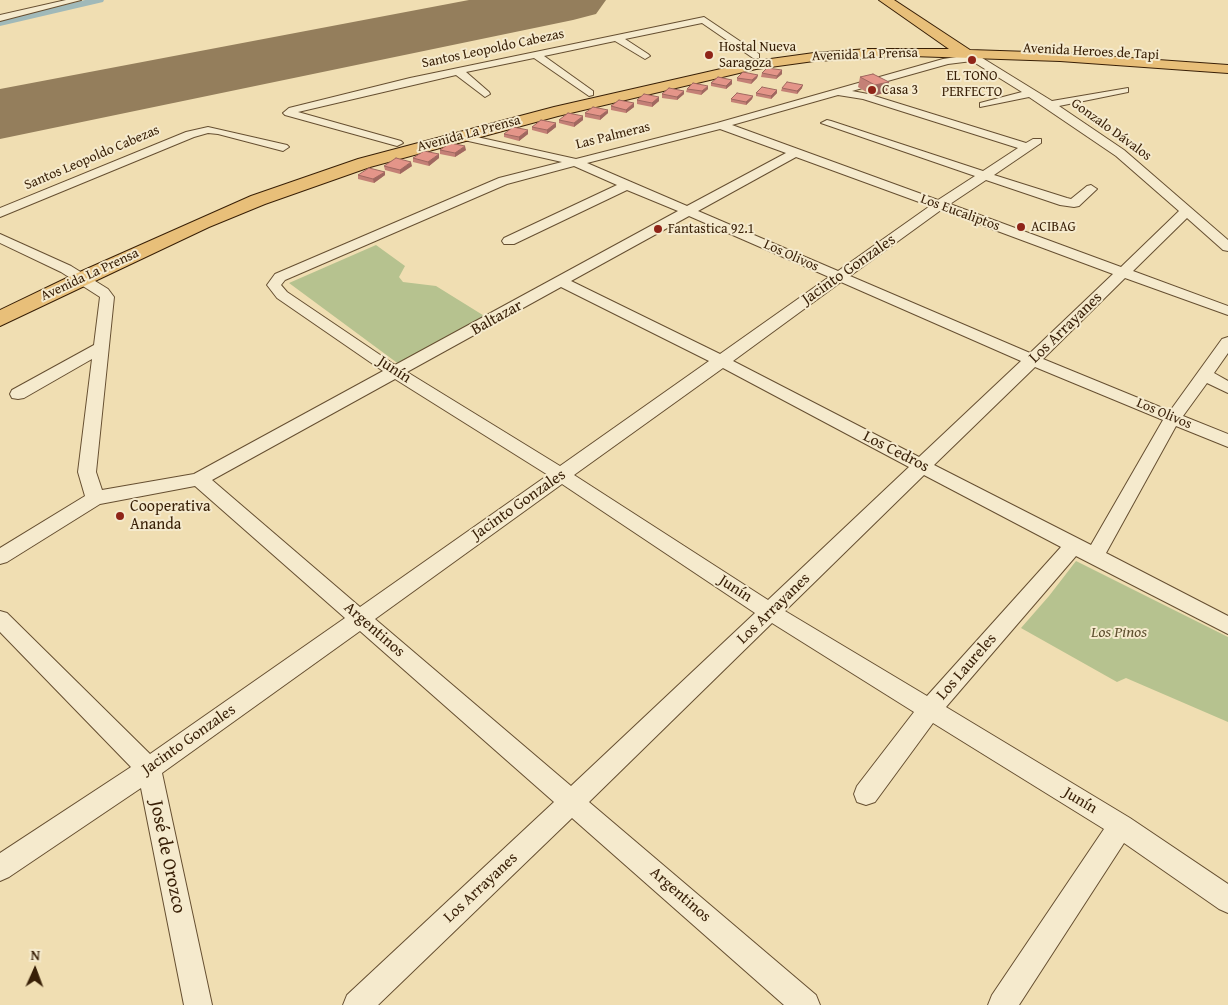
<!DOCTYPE html>
<html>
<head>
<meta charset="utf-8">
<style>
  body { margin:0 }
  #map { position:relative; width:1228px; height:1005px; overflow:hidden; background:#f0deb2; font-family:"Gentium Book Plus",serif }
  canvas { display:block }
  .north { position:absolute; left:10px; top:945px; width:50px; height:50px; -webkit-text-stroke:4px #f5eacd; paint-order:stroke; rotate:2deg; font-size:14px; font-weight:700; line-height:20px; text-align:center; color:#381f06 }
  .north::after { content:''; display:block; margin:auto; width:18px; height:22px; background:#381f06; clip-path:polygon(50% 0,100% 100%,50% 72%,0 100%) }
</style>
</head>
<body>
<div id="map">
<canvas width="1228" height="1005"></canvas>
<div class="north">N</div>
</div>
<script>
const g = document.querySelector('canvas').getContext('2d');
g.lineJoin = 'round';
function paint(path, color) { g.fillStyle = color; g.fill(path, 'evenodd'); }
const poly = rows => new Path2D(rows.map(r => 'M' + r).join(''));
function stroke(path, color, width, dash) { g.strokeStyle = color; g.lineWidth = width; g.lineCap = dash ? 'butt' : 'round'; g.setLineDash(dash || []); g.stroke(path); }
function label(font, color, halo, rows, align = 'center') {
  g.font = font + ' "Gentium Book Plus",serif'; g.lineWidth = 4; g.setLineDash([]); g.textBaseline = 'middle'; g.strokeStyle = halo; g.fillStyle = color; for (const [text, x, y, turn = 0] of rows) {
    g.save(); g.translate(x, y); g.rotate((+turn || 0) * Math.PI / 180); g.textAlign = isNaN(turn) ? turn : align; if (halo) g.strokeText(text, 0, 0); g.fillText(text, 0, 0); g.restore();
  }
}
const green = poly([
  [376,245,405,266,399,277,403,282,436,286,486,317,400,365,289,283],
  [1076,561,1228,637,1228,722,1126,678,1117,682,1021,628,1049,596]
]);
const canal = poly([
  [85,0,104,0,103,2,0,26,0,20,85,0]
]);
const runway = poly([
  [469,0,606,0,596,14,573,20,0,139,0,89,469,0]
]);
const minor = poly([
  [66,0,81,0,0,21,0,15,66,0],
  [704,17,759,54,759,58,753,58,702,23,625,39,648,54,650,56,645,59,615,41,544,56,593,91,593,95,589,96,534,58,466,72,489,92,490,94,485,97,456,75,298,112,401,141,403,143,397,146,285,115,283,113,289,108,410,78,704,17],
  [965,50,979,56,1052,101,1128,88,1128,92,1059,106,1124,150,1228,240,1228,251,1223,250,1187,218,1133,271,1228,306,1228,315,1125,278,1043,359,1170,411,1222,339,1228,337,1228,353,1214,373,1228,381,1228,393,1207,383,1183,416,1228,434,1228,447,1176,426,1106,553,1228,616,1228,634,1076,556,946,707,1130,818,1228,884,1228,913,1219,909,1124,843,1019,1005,988,1005,992,995,1104,829,933,723,875,802,866,805,857,802,854,794,857,786,914,712,772,623,589,802,816,995,820,1005,784,1005,572,818,378,1005,343,1005,347,995,554,802,360,631,162,773,212,1005,184,1005,141,788,9,877,0,881,0,853,131,767,0,632,0,611,7,613,150,754,345,618,195,486,100,504,7,562,0,564,0,548,85,496,78,472,92,359,24,398,18,399,12,398,10,394,12,390,94,345,100,297,61,272,0,243,0,234,71,266,108,289,114,297,96,472,102,490,194,474,383,371,277,298,267,285,275,274,499,178,562,162,455,138,455,134,459,133,576,159,717,123,943,59,963,56,960,53,965,50],
  [972,61,1022,92,980,103,980,107,1029,97,1116,156,1179,211,1121,267,950,204,986,180,1060,205,1074,207,1079,206,1097,189,1091,185,1087,186,1071,199,1067,198,994,175,1041,143,1041,139,1033,139,1026,143,868,94,852,91,948,64,972,61],
  [838,95,863,99,1018,148,983,171,831,121,827,120,821,123,975,176,938,200,732,125,838,95],
  [720,129,786,153,687,206,587,163,720,129],
  [796,157,930,206,838,271,698,211,796,157],
  [574,166,617,185,504,238,502,241,504,244,514,244,627,190,678,211,395,365,287,292,281,285,285,280,507,184,574,166],
  [941,210,1113,274,1030,353,850,276,941,210],
  [689,216,829,277,720,354,571,281,689,216],
  [841,282,1021,361,919,457,733,361,841,282],
  [561,287,709,361,560,466,407,372,561,287],
  [1035,367,1163,420,1091,545,934,465,1035,367],
  [723,368,909,467,768,600,574,475,723,368],
  [395,379,548,475,360,607,212,480,395,379],
  [924,475,1061,547,927,696,785,611,924,475],
  [562,484,755,613,571,786,375,619,562,484],
  [208,127,287,145,289,147,283,151,218,134,208,133,194,137,0,217,0,208,186,132,208,127]
]);
const primary = poly([
  [879,0,894,0,970,50,1060,53,1228,65,1228,73,1060,61,912,56,814,61,756,69,558,116,370,167,265,204,209,227,0,326,0,310,73,275,251,196,358,159,554,107,756,61,814,53,868,49,949,49,879,0]
]);
const wall = poly([
  [782,70,782,74,776,79,761,77,762,73],
  [873,74,887,92,873,96,858,87,860,77],
  [758,75,757,78,751,84,737,81,737,78],
  [732,80,732,84,726,89,711,86,711,83],
  [782,88,802,88,797,94,781,91],
  [687,89,708,89,701,95,686,92],
  [684,91,684,94,677,100,662,98,662,94],
  [756,93,777,93,771,99,756,96],
  [753,96,752,99,746,105,731,102,731,99],
  [659,97,659,101,652,107,637,104,637,100],
  [634,103,634,107,626,113,611,110,611,106],
  [585,113,608,113,600,120,585,117],
  [559,120,583,120,574,127,559,123],
  [556,123,556,127,547,134,532,130,532,127],
  [504,134,528,134,519,141,504,137],
  [440,150,466,150,455,157,440,154],
  [413,158,439,158,429,166,413,162],
  [384,166,412,166,400,174,385,170],
  [385,172,385,175,374,183,358,179,358,175]
]);
const shadedWall = poly([
  [782,70,782,74,776,79,777,76],
  [758,75,757,78,751,84,752,80],
  [732,80,732,84,726,89,726,86],
  [889,82,887,92,873,96,875,85],
  [803,85,802,88,797,94,797,91],
  [708,86,708,89,701,95,702,91],
  [777,90,777,93,771,99,771,96],
  [684,91,684,94,677,100,677,97],
  [753,96,752,99,746,105,746,102],
  [659,97,659,101,652,107,652,103],
  [634,103,634,107,626,113,626,110],
  [608,110,608,113,600,120,600,116],
  [583,116,583,120,574,127,574,123],
  [556,123,556,127,547,134,547,130],
  [528,130,528,134,519,141,519,137],
  [465,146,466,150,455,157,455,153],
  [439,154,439,158,429,166,428,162],
  [411,162,412,166,400,174,400,170],
  [385,172,385,175,374,183,373,179]
]);
const building = poly([
  [767,68,782,70,777,76,762,73,767,68],
  [743,72,758,75,752,80,737,78,743,72],
  [873,74,889,82,875,85,860,77,873,74],
  [718,77,732,80,726,86,711,83,718,77],
  [787,82,803,85,797,91,782,88,787,82],
  [693,83,708,86,702,91,687,89,693,83],
  [762,87,777,90,771,96,756,93,762,87],
  [669,88,684,91,677,97,662,94,669,88],
  [737,93,753,96,746,102,731,99,737,93],
  [644,94,659,97,652,103,637,100,644,94],
  [619,100,634,103,626,110,611,106,619,100],
  [593,107,608,110,600,116,585,113,593,107],
  [568,113,583,116,574,123,559,120,568,113],
  [541,120,556,123,547,130,532,127,541,120],
  [513,127,528,130,519,137,504,134,513,127],
  [450,143,465,146,455,153,440,150,450,143],
  [424,151,439,154,428,162,413,158,424,151],
  [396,158,411,162,400,170,384,166,396,158],
  [369,168,385,172,373,179,358,175,369,168]
]);
const markers = [
  [709,55,5,"#8f2418"],
  [972,60,5,"#8f2418"],
  [872,90,5,"#8f2418"],
  [1021,227,5,"#8f2418"],
  [658,229,5,"#8f2418"],
  [120,516,5,"#8f2418"]
];
const farPoinames = [
  ["Hostal Nueva",719,47],
  ["Saragoza",719,63],
  ["EL TONO",972,76,"center"],
  ["PERFECTO",972,92,"center"],
  ["Casa 3",882,90],
  ["ACIBAG",1031,227],
  ["Fantastica 92.1",668,229]
];
const farStreetnames = [
  ["Santos Leopoldo Cabezas",493,49,-12],
  ["Avenida Heroes de Tapi",1091,52,3],
  ["Avenida La Prensa",865,55,-2],
  ["Gonzalo Dávalos",1111,130,36],
  ["Avenida La Prensa",469,134,-15],
  ["Las Palmeras",613,136,-14],
  ["Santos Leopoldo Cabezas",92,158,-23],
  ["Los Eucaliptos",960,213,20],
  ["Los Olivos",791,256,24],
  ["Avenida La Prensa",90,275,-25],
  ["Los Olivos",1164,414,23]
];
const streetNames = [
  ["Jacinto Gonzales",849,270,-35],
  ["Baltazar",497,318,-29],
  ["Los Arrayanes",1066,328,-44],
  ["Junín",394,370,33],
  ["Los Cedros",896,452,27],
  ["Jacinto Gonzales",519,505,-35],
  ["Junín",735,589,33],
  ["Los Arrayanes",774,609,-44],
  ["Argentinos",374,630,41],
  ["Los Laureles",967,667,-49],
  ["Jacinto Gonzales",189,740,-35],
  ["Junín",1080,801,31],
  ["Los Arrayanes",481,888,-43],
  ["Argentinos",680,895,41]
];
const poiNames = [
  ["Cooperativa",130,507],
  ["Ananda",130,525]
];
const parkNames = [
  ["Los Pinos",1119,633]
];
const nearStreetnames = [
  ["José de Orozco",167,857,78]
];
paint(green, '#b6c28f');
paint(canal, '#a0b9b9');
paint(runway, '#947e5c');
stroke(minor, '#664f31', 2);
stroke(primary, '#381f06', 2);
paint(minor, '#f5eacd');
paint(primary, '#e8bf79');
paint(wall, '#c48076');
paint(shadedWall, '#a06860');
paint(building, '#e49589');
stroke(building, '#a06860', 1);
for (const [x, y, r, color] of markers) { const dot = new Path2D(); dot.arc(x, y, r, 0, 2 * Math.PI); g.fillStyle = color; g.fill(dot); stroke(dot, '#f5eacd', 2); }
label('14px', '#381f06', '#f5eacd', farPoinames, 'left');
label('14px', '#381f06', '#f5eacd', farStreetnames);
label('16px', '#381f06', '#f5eacd', streetNames);
label('16px', '#381f06', '#f5eacd', poiNames, 'left');
label('italic 16px', '#5e502f', '#f5eacd', parkNames);
label('19px', '#381f06', '#f5eacd', nearStreetnames);
</script>
</body>
</html>
